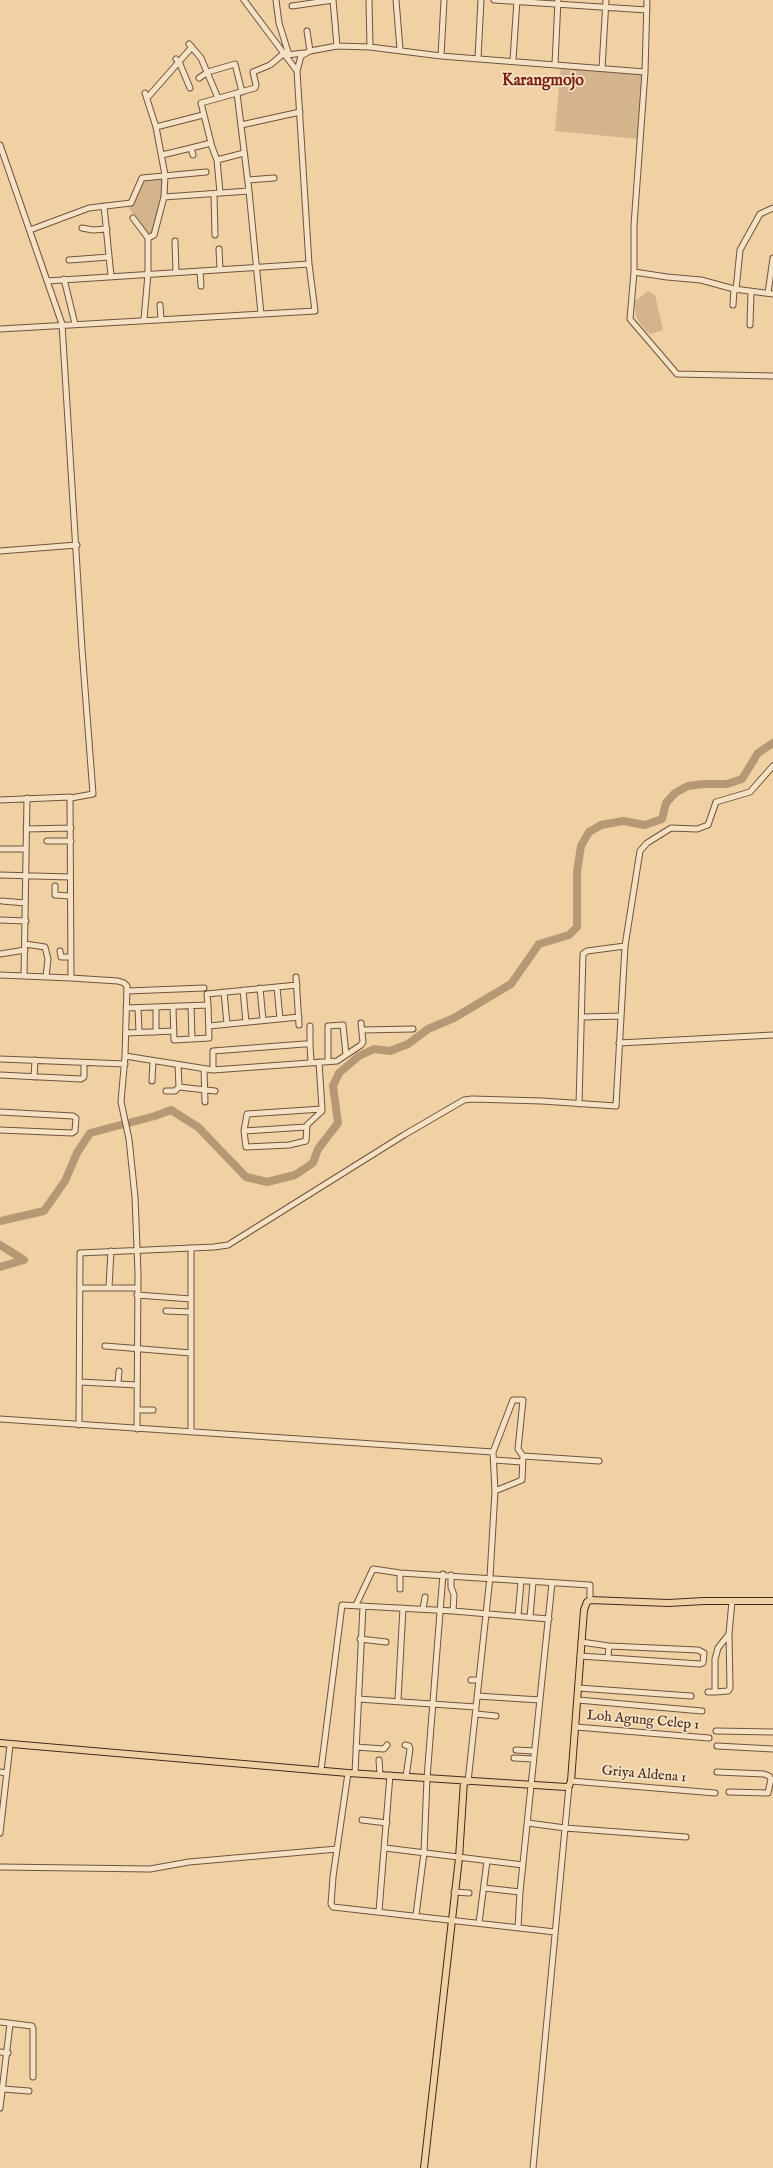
<!DOCTYPE html>
<html>
<head>
<meta charset="utf-8">
<style>
  body { margin:0 }
  canvas { display:block; background:#f0d1a4 }
</style>
</head>
<body>
<canvas width="773" height="2168"></canvas>
<script>
const g = document.querySelector('canvas').getContext('2d');
g.lineJoin = 'round';
function paint(path, color) { g.fillStyle = color; g.fill(path, 'evenodd'); }
const poly = rows => new Path2D(rows.map(r => 'M' + r).join(''));
function stroke(path, color, width, dash) { g.strokeStyle = color; g.lineWidth = width; g.lineCap = dash ? 'butt' : 'round'; g.setLineDash(dash || []); g.stroke(path); }
function label(font, color, halo, rows, align = 'center') {
  g.font = font + ' "IM FELL English",serif'; g.lineWidth = 3.5; g.setLineDash([]); g.textBaseline = 'middle'; g.strokeStyle = halo; g.fillStyle = color; for (const [text, x, y, turn = 0] of rows) {
    g.save(); g.translate(x, y); g.rotate((+turn || 0) * Math.PI / 180); g.textAlign = isNaN(turn) ? turn : align; if (halo) g.strokeText(text, 0, 0); g.fillText(text, 0, 0); g.restore();
  }
}
const green = poly([
  [561,66,643,73,638,139,555,131],
  [162,176,163,191,152,235,147,235,129,208,133,204,143,179],
  [648,291,655,295,663,330,651,334,647,332,641,325,636,316,635,307,635,301]
]);
const river = poly([
  [0,1221,44,1211,65,1181,77,1153,90,1133,155,1116,171,1110,198,1127,246,1177,267,1182,295,1175,313,1163,318,1149,338,1123,333,1086,339,1073,359,1056,374,1049,390,1051,408,1044,428,1029,454,1018,511,984,539,944,569,935,577,927,577,872,581,846,589,832,601,825,623,821,645,825,662,819,666,803,675,793,688,786,704,784,727,784,742,779,758,753,773,743],
  [0,1245,24,1260,0,1267]
]);
const minor = poly([
  [244,0,297,71],
  [276,0,279,23,289,55],
  [333,0,337,46],
  [369,0,370,47],
  [396,0,400,49],
  [494,0,647,10],
  [292,6,333,0],
  [307,31,310,51],
  [189,44,201,58,218,98],
  [287,55,304,53],
  [441,56,444,0],
  [478,58,481,0],
  [176,59,180,64,190,88],
  [513,60,517,0],
  [555,64,558,0],
  [602,68,606,0],
  [645,72,634,225,634,272,667,277,701,280,734,289,773,294],
  [199,78,208,72,235,64,242,92],
  [145,93,156,127,165,175,164,197,154,235,148,238],
  [237,93,249,191,261,314],
  [148,97,192,47],
  [241,125,300,112],
  [156,127,203,115],
  [0,145,62,324,82,649,93,794,71,798],
  [162,155,191,148],
  [193,155,191,148,211,143],
  [217,160,244,153],
  [248,180,274,178],
  [220,193,217,160,212,147,201,103,255,88,256,85,253,72,270,65,283,54],
  [214,194,215,235],
  [164,197,249,191],
  [104,206,111,276],
  [133,218,148,238,148,274,144,319],
  [82,228,93,230,107,229],
  [30,230,89,208,131,203,142,178,206,172],
  [175,241,176,272],
  [219,249,220,269],
  [69,260,109,257],
  [200,271,201,286],
  [634,272,630,319,677,374,773,376],
  [64,279,75,324],
  [47,281,309,264],
  [736,290,740,250,760,214,773,208],
  [768,293,773,258],
  [160,305,161,319],
  [733,305,734,289],
  [750,325,751,292],
  [0,329,315,311,309,264,297,71,301,56,310,51,337,46,370,47,441,56,645,72,647,0],
  [0,551,77,545],
  [0,800,70,797,71,978,118,981,124,983,127,986,125,1056,121,1102,129,1139,135,1197,138,1273,137,1429],
  [26,829,71,828],
  [47,841,71,841],
  [0,849,26,849],
  [0,875,70,877],
  [55,886,55,895,70,896],
  [2,901,25,903],
  [0,920,26,921],
  [25,944,45,947,48,959,46,977],
  [60,951,61,957,70,957],
  [0,954,25,950],
  [0,975,71,978],
  [24,976,27,798],
  [296,977,299,1025],
  [277,987,280,1019],
  [260,988,263,1020],
  [243,990,246,1022],
  [127,991,204,988],
  [224,992,227,1024],
  [191,1006,192,1039],
  [156,1007,156,1032],
  [173,1007,174,1040,209,1038,208,1005],
  [126,1008,208,1005,207,994,297,985],
  [138,1008,139,1032],
  [582,1017,621,1016],
  [209,1026,299,1017],
  [362,1030,413,1029],
  [126,1033,174,1031],
  [619,1043,773,1035],
  [310,1044,310,1026],
  [125,1056,213,1070,337,1061,361,1045,363,1042,361,1023],
  [0,1059,125,1064],
  [328,1061,328,1026,343,1025,346,1055],
  [319,1062,322,1109,322,1111,307,1125,306,1141,289,1145,246,1147,244,1131,247,1114,322,1109],
  [178,1065,179,1087,215,1091],
  [204,1069,205,1102],
  [213,1070,213,1051,304,1044,310,1044,311,1062],
  [0,1075,81,1079,84,1077,84,1063],
  [34,1077,35,1060],
  [152,1081,153,1061],
  [166,1091,175,1091,179,1087],
  [579,1104,583,954,587,951,625,946],
  [0,1112,73,1116,76,1118,75,1131,72,1133,0,1130],
  [244,1131,306,1127],
  [191,1248,191,1432],
  [109,1287,111,1251],
  [81,1288,137,1288],
  [137,1295,191,1299],
  [166,1311,191,1312],
  [105,1346,191,1353],
  [80,1382,137,1385],
  [118,1383,119,1371],
  [137,1410,153,1410],
  [0,1419,493,1452],
  [79,1425,80,1253,214,1247,228,1245,404,1135,464,1100,472,1099,542,1101,616,1106,625,946,640,851,647,843,671,828,697,829,708,825,716,802,750,792,773,766],
  [523,1456,599,1461],
  [494,1460,522,1462],
  [400,1573,400,1589],
  [451,1575,451,1587,454,1595,453,1611],
  [356,1605,373,1569,400,1573,590,1585,590,1600],
  [423,1609,425,1597],
  [518,1616,521,1581],
  [530,1617,533,1582],
  [729,1634,718,1648,715,1659,715,1692,728,1691,730,1688,729,1634,732,1601],
  [360,1639,386,1642],
  [580,1656,700,1664,703,1663,704,1653,698,1650,609,1646,581,1642],
  [608,1657,609,1646],
  [471,1680,479,1680],
  [578,1688,691,1696],
  [708,1692,715,1692],
  [477,1696,540,1700],
  [358,1699,476,1707],
  [398,1700,403,1608],
  [578,1700,702,1711],
  [476,1714,496,1716],
  [576,1727,709,1738],
  [716,1731,773,1732],
  [405,1745,409,1746,410,1749,406,1777],
  [717,1746,773,1749],
  [356,1747,384,1749,387,1745],
  [516,1750,534,1751],
  [514,1758,533,1759],
  [379,1760,380,1774],
  [321,1770,342,1605,453,1611,549,1619],
  [0,1772,7,1773],
  [717,1772,764,1774,769,1776,771,1779,768,1793,729,1792],
  [348,1773,333,1877,331,1904,333,1907,555,1932],
  [355,1773,363,1606],
  [571,1781,715,1793],
  [468,1782,490,1577,495,1491,493,1452,513,1400,523,1400,518,1449,523,1456,522,1480,495,1491],
  [362,1820,387,1823],
  [528,1823,565,1828,686,1837],
  [0,1833,10,1745],
  [385,1848,523,1865],
  [0,1867,150,1869,189,1862,337,1849],
  [484,1888,520,1892],
  [454,1892,469,1893],
  [379,1911,390,1775],
  [416,1915,424,1853,427,1778,443,1574],
  [479,1923,487,1861],
  [518,1928,520,1892,552,1583],
  [0,2022,32,2026,33,2028,33,2077],
  [0,2052,8,2053],
  [3,2089,29,2091],
  [0,2108,10,2024],
  [533,2168,569,1786]
]);
const major = poly([
  [0,1743,348,1773,566,1787,569,1786,571,1781,584,1610,587,1602,590,1600,668,1603,704,1601,773,1601],
  [424,2168,459,1858,464,1781]
]);
const streetNames = [
  ["Loh Agung Celep 1",643,1721,5],
  ["Griya Aldena 1",644,1775,5]
];
const quarterNames = [
  ["Karangmojo",543,82]
];
paint(green, '#d3b48d');
stroke(river, '#b69875', 8);
stroke(minor, '#70533d', 7);
stroke(major, '#45291b', 8);
stroke(minor, '#f5e1c4', 5);
stroke(major, '#f0d1a4', 6);
label('14px', '#45291b', '#f5e1c4', streetNames);
label('bold 16px', '#7a1f14', '#f5e1c4', quarterNames);
</script>
</body>
</html>
